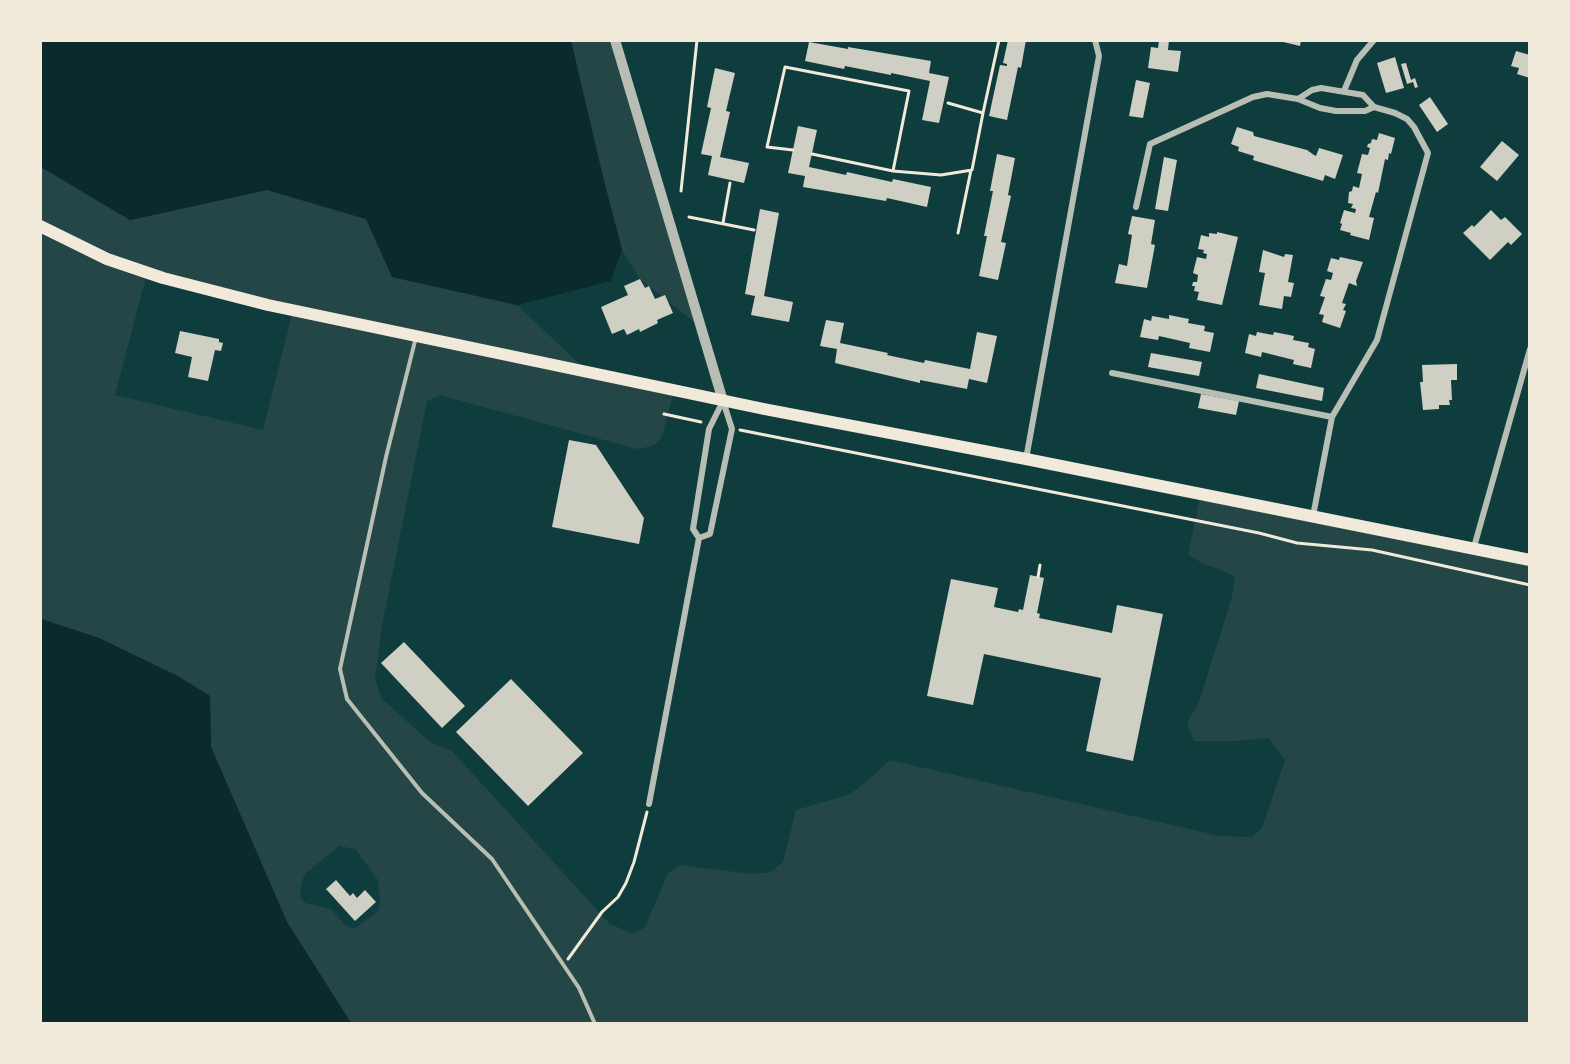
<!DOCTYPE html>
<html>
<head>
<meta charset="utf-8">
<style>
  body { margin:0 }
  #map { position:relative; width:1570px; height:1064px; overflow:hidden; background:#0f3d3e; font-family:Quicksand,sans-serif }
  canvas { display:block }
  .frame { position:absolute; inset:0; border:42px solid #f1e9da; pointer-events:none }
</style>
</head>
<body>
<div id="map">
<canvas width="1570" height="1064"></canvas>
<div class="frame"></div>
</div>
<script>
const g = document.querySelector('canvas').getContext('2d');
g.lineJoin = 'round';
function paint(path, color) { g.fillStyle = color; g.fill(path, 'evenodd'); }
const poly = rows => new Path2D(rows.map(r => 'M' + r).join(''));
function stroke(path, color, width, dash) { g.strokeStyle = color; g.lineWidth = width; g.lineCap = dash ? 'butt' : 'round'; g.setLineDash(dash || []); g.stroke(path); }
const green = poly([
  [571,41,615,41,702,328,640,279,622,250,603,177],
  [41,167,130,220,267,190,366,219,392,277,517,305,588,372,674,390,662,437,653,446,637,449,440,395,427,401,383,620,375,678,381,698,430,742,452,751,610,924,634,934,645,927,668,873,680,865,752,874,771,872,783,862,796,810,848,795,865,783,890,760,1220,836,1252,837,1262,828,1285,760,1268,738,1236,741,1194,741,1187,723,1199,702,1232,597,1235,576,1200,562,1188,554,1201,493,1529,560,1529,1023,351,1023,287,922,211,747,210,696,99,638,41,619],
  [147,273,293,310,263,430,115,395],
  [339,846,355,849,378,880,380,903,379,910,354,929,345,925,331,909,305,903,300,897,301,884,305,874]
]);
const water = poly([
  [41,40,571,41,603,177,622,250,611,281,517,305,392,277,366,219,267,190,130,220,41,167],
  [41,619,99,638,178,676,210,696,211,747,287,922,351,1023,41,1023]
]);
const building = poly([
  [1008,40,1026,40,1021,68,1018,67,1007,120,989,116,1000,65,1007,66,1007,64,1003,63],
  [1159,40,1169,40,1168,50,1181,51,1178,72,1148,68,1151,47,1158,48],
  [1275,40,1301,40,1300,46],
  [809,42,848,49,848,47,931,61,929,73,949,77,939,123,922,120,930,81,891,73,891,75,845,66,844,69,805,61],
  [1516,51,1530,55,1530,78,1517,74,1519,68,1511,66],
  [1395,57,1404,88,1386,93,1377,63],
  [1406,63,1411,80,1415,78,1418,87,1415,88,1413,82,1407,84,1401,64],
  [715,68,735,73,726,111,730,112,720,157,749,163,744,183,708,175,712,156,701,154,711,108,707,107],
  [1136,80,1150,83,1143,118,1129,116],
  [1430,97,1448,124,1437,132,1419,105],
  [798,126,817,130,809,167,846,175,847,172,892,182,893,179,931,187,927,207,887,198,886,201,803,187,805,176,788,173],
  [1237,127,1253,132,1254,136,1307,150,1314,155,1316,156,1319,148,1343,155,1335,179,1325,175,1323,181,1253,160,1254,156,1238,151,1239,147,1231,144],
  [1379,133,1395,138,1391,154,1389,153,1388,160,1385,159,1378,193,1376,192,1369,217,1374,218,1369,240,1350,235,1351,233,1340,230,1342,224,1340,223,1344,210,1355,213,1356,209,1351,208,1353,204,1348,203,1349,192,1352,191,1353,186,1359,188,1362,174,1357,173,1362,154,1368,155,1370,148,1367,147,1368,144,1371,143,1372,139,1377,140],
  [1502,141,1519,155,1497,181,1480,167],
  [997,154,1015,158,1008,195,1011,196,1001,242,1006,243,998,280,979,276,987,236,984,236,993,191,990,191],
  [1164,157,1177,160,1168,211,1155,209],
  [760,209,779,213,764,296,793,302,789,322,751,315,755,296,745,294],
  [1491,210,1501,220,1505,217,1522,234,1511,245,1508,242,1490,260,1463,233,1472,225,1474,227],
  [1132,216,1155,220,1151,244,1155,245,1147,288,1115,283,1119,264,1127,266,1132,235,1128,234],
  [1217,232,1238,237,1222,305,1197,300,1199,292,1194,291,1195,286,1192,286,1193,282,1197,282,1198,275,1193,273,1197,257,1206,259,1207,254,1203,253,1204,250,1198,249,1201,235,1209,237,1209,233,1217,234],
  [1263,250,1284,257,1285,254,1293,255,1288,282,1294,283,1291,297,1284,296,1282,309,1259,305,1265,273,1259,272],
  [1340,257,1363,262,1356,281,1357,286,1349,283,1342,303,1346,304,1343,310,1346,311,1340,328,1322,322,1324,315,1319,314,1325,297,1320,296,1326,279,1331,280,1333,273,1327,271,1331,258,1339,260],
  [640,279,645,288,649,286,655,299,665,295,673,313,657,320,658,323,640,332,639,329,627,335,624,329,612,334,601,307,628,295,624,286],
  [1169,315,1189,319,1188,323,1205,326,1204,331,1214,333,1210,352,1189,348,1190,343,1159,336,1158,340,1140,337,1144,319,1151,321,1152,316,1169,319],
  [826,320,844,323,840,343,888,353,887,355,924,363,925,360,970,369,977,332,997,336,987,383,969,379,967,389,920,380,920,383,835,363,837,349,820,346],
  [180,331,219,339,219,342,223,343,221,351,215,350,208,381,188,377,192,357,175,353],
  [1257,332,1273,335,1274,332,1294,336,1293,340,1309,343,1308,347,1315,349,1311,368,1293,364,1294,360,1262,352,1261,357,1245,353,1249,334,1256,336],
  [1151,353,1202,362,1199,376,1148,367],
  [1457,364,1457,380,1451,380,1452,400,1449,400,1450,405,1439,405,1439,409,1423,410,1420,382,1423,382,1422,365],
  [1259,374,1324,388,1322,401,1256,388],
  [1201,394,1239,401,1236,415,1198,408],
  [569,440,596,445,644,518,639,544,552,527],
  [1030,575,1044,578,1037,613,1040,614,1039,618,1112,633,1117,605,1163,614,1133,761,1086,751,1101,678,984,654,973,705,927,696,951,579,998,588,994,607,1018,612,1019,609,1023,610],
  [404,642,465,706,442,728,381,663],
  [511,679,583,753,528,806,456,732],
  [336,880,350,896,353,893,357,898,365,890,376,902,355,921,326,889]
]);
const path = poly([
  [948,103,983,113,999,40],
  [793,150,767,147,785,67,909,91,893,171],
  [812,154,893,171,941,175,972,170,983,113],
  [681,191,697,40],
  [689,217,754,230],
  [723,223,730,183],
  [958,233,971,170],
  [664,414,701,422],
  [740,430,1259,533,1297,543,1372,550,1530,585],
  [1038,577,1040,565],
  [568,959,602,912,618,897,626,883,634,862,647,812]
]);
const service = poly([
  [416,337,386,457,340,669,347,699,422,793,492,859,579,988,595,1024]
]);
const minor = poly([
  [1344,91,1357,60,1374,40],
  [1298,99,1312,90,1321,88,1363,95,1374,107,1395,113,1407,119,1414,127,1428,153,1377,340,1332,417,1313,516],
  [1136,207,1150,144,1253,97,1267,94,1298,99,1320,108,1336,111,1365,111,1374,107],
  [1112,373,1332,417],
  [1026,459,1099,56,1095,40],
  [699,538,710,534,732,429,723,401],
  [1474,547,1530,349],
  [649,804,699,538,693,529,709,429,723,401]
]);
const tertiary = poly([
  [615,40,723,401]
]);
const primary = poly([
  [40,226,107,259,163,278,268,305,764,409,1026,459,1530,560]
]);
paint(green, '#244646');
paint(water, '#0a2a2b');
paint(building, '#cfcfc3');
stroke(path, '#f1e9da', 3);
stroke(service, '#b8beb3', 4);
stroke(minor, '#b8beb3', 6);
stroke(tertiary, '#b8beb3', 10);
stroke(primary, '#f1e9da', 12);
</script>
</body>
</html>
